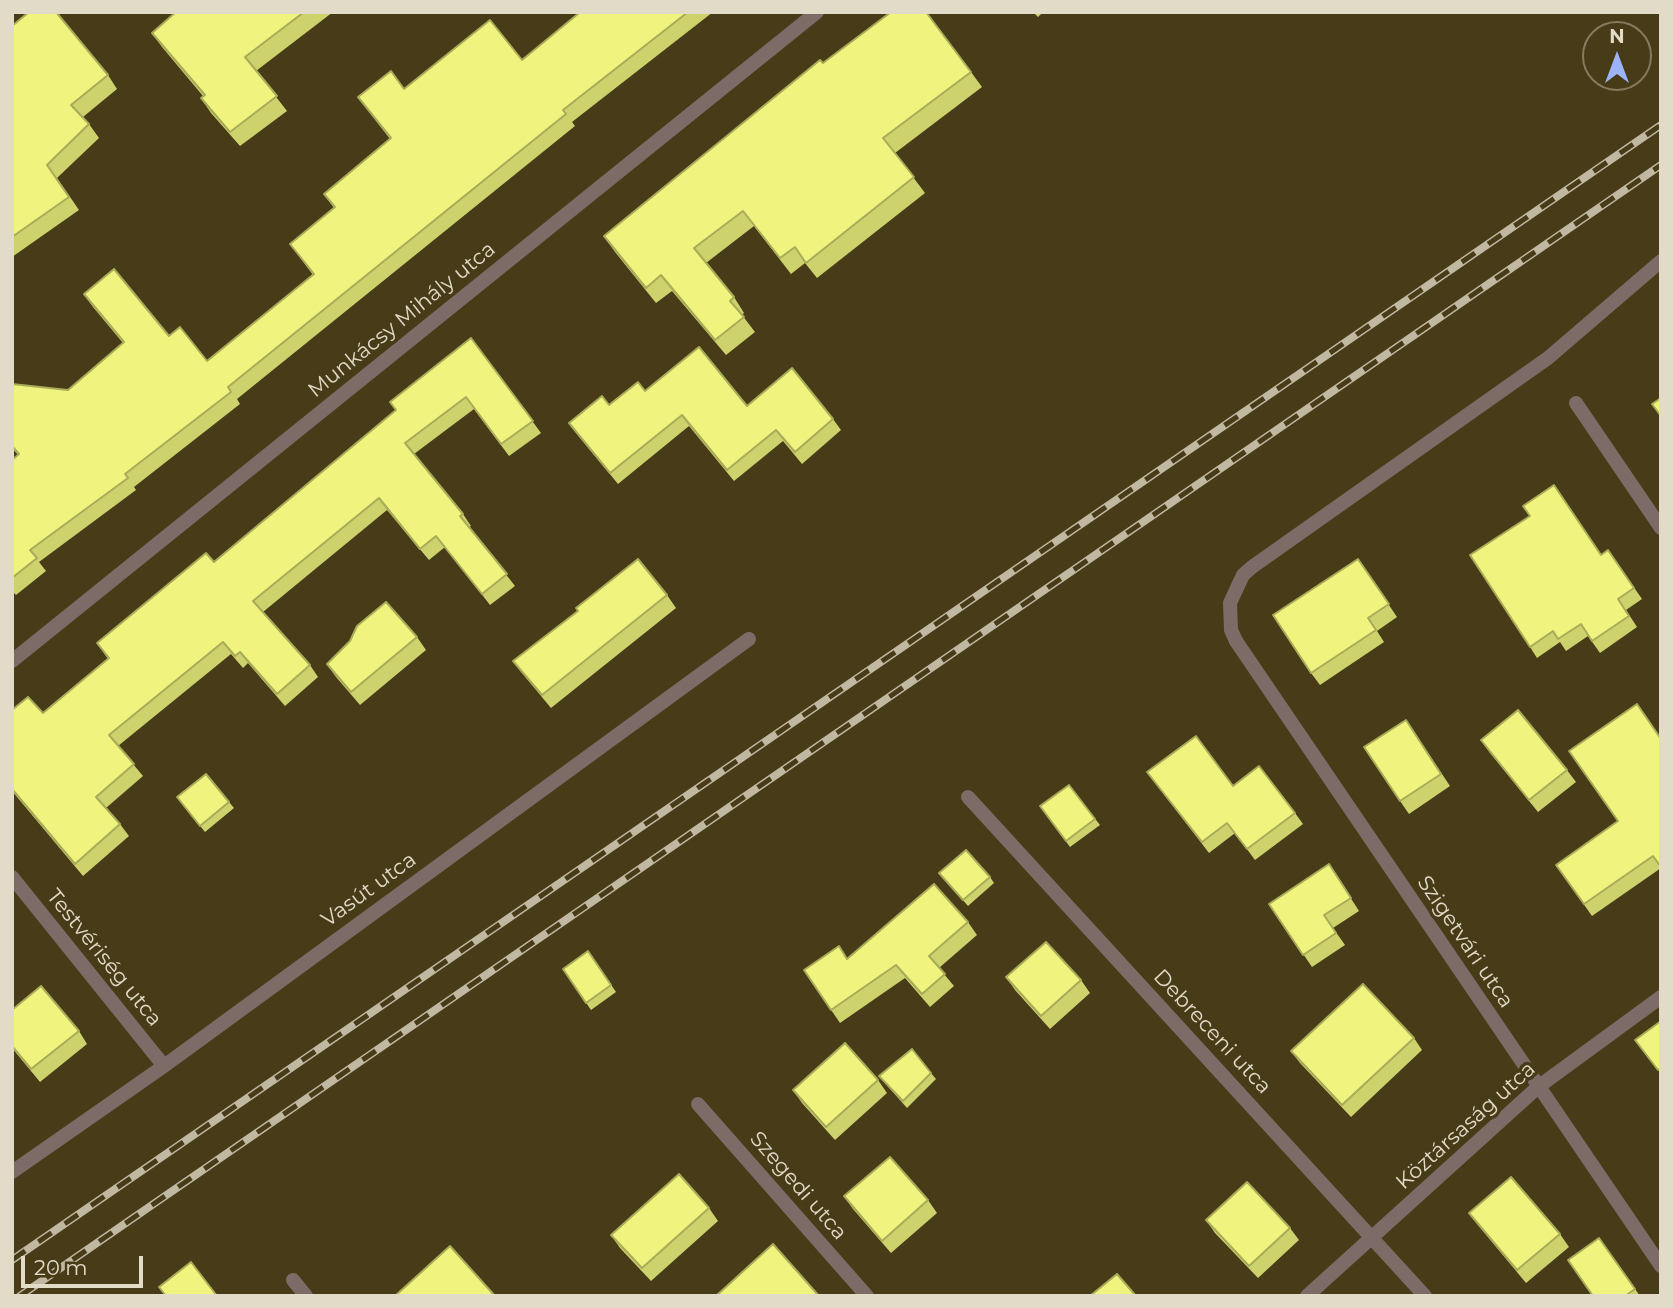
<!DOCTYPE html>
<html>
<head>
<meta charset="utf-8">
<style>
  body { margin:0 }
  #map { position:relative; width:1673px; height:1308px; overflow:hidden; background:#473b18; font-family:Montserrat,sans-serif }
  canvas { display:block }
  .frame { position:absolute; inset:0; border:14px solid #e2dbc7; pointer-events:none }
  .north { position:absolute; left:1582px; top:21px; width:70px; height:70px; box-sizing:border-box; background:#473b18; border:2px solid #857b5e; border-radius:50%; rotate:0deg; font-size:19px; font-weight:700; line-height:28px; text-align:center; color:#e2dbc7 }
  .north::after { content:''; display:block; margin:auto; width:24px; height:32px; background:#9db4fd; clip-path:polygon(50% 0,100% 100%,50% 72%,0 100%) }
  .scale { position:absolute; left:21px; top:1256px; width:122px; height:32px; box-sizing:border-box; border:4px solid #e2dbc7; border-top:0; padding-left:9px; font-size:21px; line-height:24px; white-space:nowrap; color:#e2dbc7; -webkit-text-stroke:5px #473b18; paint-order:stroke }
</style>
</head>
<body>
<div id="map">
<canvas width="1673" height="1308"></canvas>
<div class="frame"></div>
<div class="north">N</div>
<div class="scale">20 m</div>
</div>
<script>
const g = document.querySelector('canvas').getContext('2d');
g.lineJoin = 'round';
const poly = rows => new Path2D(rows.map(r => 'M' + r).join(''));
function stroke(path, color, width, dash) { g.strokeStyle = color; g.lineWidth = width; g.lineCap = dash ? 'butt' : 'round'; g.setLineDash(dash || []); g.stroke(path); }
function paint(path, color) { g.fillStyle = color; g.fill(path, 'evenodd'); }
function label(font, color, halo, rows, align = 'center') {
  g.font = font + ' Montserrat,sans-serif'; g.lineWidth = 7; g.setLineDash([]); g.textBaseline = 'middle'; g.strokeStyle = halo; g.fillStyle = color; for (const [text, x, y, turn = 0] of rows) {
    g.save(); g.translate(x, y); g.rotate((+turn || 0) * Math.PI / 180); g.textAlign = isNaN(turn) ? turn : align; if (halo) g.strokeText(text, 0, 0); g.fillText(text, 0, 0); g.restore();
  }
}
const service = poly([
  [1236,641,1231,630,1230,603,1243,575,1252,567,1548,358,1661,261]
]);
const minor = poly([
  [1576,403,1661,528],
  [1236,641,1661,1266],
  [12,661,817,12],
  [968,797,1425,1296],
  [12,877,164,1066],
  [698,1104,867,1296],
  [12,1172,164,1066,749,639],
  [293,1280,306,1296],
  [1307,1296,1538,1087,1661,997]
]);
const rail = poly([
  [12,1260,1661,125],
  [20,1296,1661,165]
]);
const wall = poly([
  [176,12,333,12,256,71,287,111,240,146,211,113,201,98,203,96,162,47,152,33],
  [578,12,713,12,572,122,575,126,237,399,240,404,134,487,136,490,39,562,46,571,16,595,12,591,12,460,18,455,12,448,12,384,68,390,123,343,93,307,84,294,169,336,207,361,313,275,290,244,334,208,324,194,390,139,358,97,404,89,522,60,579,14],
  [1033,12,1043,12,1038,17],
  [12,26,108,75,117,89,83,117,89,124,99,138,57,178,79,210,12,257],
  [823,63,971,72,982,87,895,153,925,193,817,278,805,263,791,274,754,226,706,263,734,297,744,313,742,315,755,332,726,355,672,291,656,303,615,252,604,236],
  [471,338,541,433,509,456,474,409,414,454,463,514,471,526,469,527,515,586,490,605,445,547,429,560,387,510,263,612,310,665,318,677,285,706,248,663,243,668,231,654,118,746,143,776,106,808,120,824,129,836,83,876,12,791,12,710,43,713,108,659,97,643,214,562,396,410,390,402],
  [645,391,833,419,841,430,802,464,783,441,734,481,689,426,618,484,577,434,569,423,609,405],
  [1608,550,1642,599,1626,610,1637,627,1600,653,1588,636,1566,651,1560,642,1537,658,1530,647,1601,555],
  [1358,559,1397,617,1377,631,1384,642,1320,685,1311,673],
  [667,595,676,608,551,708,522,673,513,661,578,611],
  [417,637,426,650,360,705,336,677,327,664],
  [1406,720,1450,786,1409,814,1400,801],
  [1661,739,1661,868,1592,916,1556,865,1618,821],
  [1481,740,1567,770,1576,782,1538,812,1490,753],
  [1147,772,1233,786,1295,813,1303,824,1255,860,1235,833,1209,853],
  [1069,785,1100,825,1070,847,1040,806],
  [177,797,229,802,234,808,205,832],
  [1329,864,1359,911,1333,928,1345,945,1312,967,1269,904],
  [939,873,990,877,994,883,968,906],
  [968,922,977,935,939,968,954,986,930,1007,905,978,840,1023,804,970,847,959],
  [588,951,616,992,591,1010,563,969],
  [1006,977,1081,980,1090,993,1050,1029,1015,990],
  [12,1010,79,1031,87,1044,40,1082,12,1048],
  [1414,1038,1422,1050,1351,1117,1300,1063,1291,1051],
  [931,1073,936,1079,907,1108,884,1082,879,1076],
  [878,1080,887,1093,835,1140,802,1103,793,1090],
  [844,1196,928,1200,937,1213,891,1253,853,1209],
  [709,1208,718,1221,651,1281,620,1248,611,1235],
  [1469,1213,1560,1234,1569,1247,1526,1283,1478,1225],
  [1206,1220,1290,1228,1299,1240,1258,1278,1215,1233],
  [1599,1238,1640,1296,1593,1296]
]);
const building = poly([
  [29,12,56,12,108,75,71,105,89,124,47,165,69,197,12,237,12,26,29,12],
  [176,12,304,12,245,57,277,96,230,132,201,98,205,95,152,33,176,12],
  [578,12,688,12,563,110,566,114,228,387,231,392,125,474,128,478,30,550,37,558,12,578,12,460,19,454,12,446,12,384,68,390,124,342,84,294,114,269,169,336,180,327,207,361,314,274,290,244,335,207,324,194,391,138,358,97,391,71,404,89,490,20,522,60,579,13,578,12],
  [891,12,926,12,971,72,883,138,914,177,806,263,795,247,780,258,743,211,694,248,734,297,730,301,744,317,715,340,661,275,646,288,604,236,820,60,823,63,891,12],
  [471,338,533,421,501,444,466,397,405,443,463,514,460,516,507,574,482,594,436,536,420,549,379,498,253,601,310,665,277,694,240,652,235,656,223,642,109,735,134,764,96,797,120,824,75,864,12,789,12,710,28,697,43,713,109,658,97,643,206,553,214,562,396,410,390,402,471,338],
  [699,347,747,406,792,368,833,419,795,452,776,430,727,470,682,415,610,473,569,423,602,396,609,405,638,382,645,391,699,347],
  [1661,398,1661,416,1652,404,1661,398],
  [1554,485,1601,555,1608,550,1634,588,1618,599,1629,616,1592,641,1581,624,1558,639,1553,631,1530,647,1470,555,1530,516,1523,506,1554,485],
  [638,559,667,595,542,695,513,661,578,611,576,608,638,559],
  [1358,559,1389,604,1368,618,1376,630,1311,673,1273,615,1358,559],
  [386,602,417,637,351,692,327,664,350,641,357,626,386,602],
  [1637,704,1661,739,1661,867,1653,856,1584,904,1556,865,1618,821,1569,751,1637,704],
  [1518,710,1567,770,1529,800,1481,740,1518,710],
  [1406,720,1441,774,1400,801,1364,747,1406,720],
  [1196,736,1233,786,1259,766,1295,813,1247,849,1227,823,1202,842,1147,772,1196,736],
  [206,774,229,802,200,826,177,797,206,774],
  [1069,785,1095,819,1066,841,1040,806,1069,785],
  [966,850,990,877,963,900,939,873,966,850],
  [1329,864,1351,898,1324,915,1336,933,1303,955,1269,904,1329,864],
  [934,884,968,922,929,956,945,974,922,994,896,965,831,1010,804,970,839,946,847,959,934,884],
  [1046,942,1081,980,1041,1016,1006,977,1046,942],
  [588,951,611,985,586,1003,563,969,588,951],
  [1363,984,1414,1038,1342,1105,1291,1051,1363,984],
  [41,986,79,1031,31,1069,12,1046,12,1010,41,986],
  [1661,1021,1661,1068,1658,1070,1635,1040,1661,1021],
  [845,1043,878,1080,826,1127,793,1090,845,1043],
  [912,1049,931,1073,903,1101,879,1076,912,1049],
  [890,1157,928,1200,882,1241,844,1196,890,1157],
  [679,1174,709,1208,642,1268,611,1235,679,1174],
  [1511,1177,1560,1234,1517,1270,1469,1213,1511,1177],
  [1247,1182,1290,1228,1249,1266,1206,1220,1247,1182],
  [1599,1238,1635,1289,1625,1296,1593,1296,1568,1260,1599,1238],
  [773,1244,819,1296,716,1296,773,1244],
  [450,1246,495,1296,395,1296,450,1246],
  [191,1262,217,1296,166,1296,159,1287,191,1262],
  [1117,1274,1136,1296,1090,1296,1117,1274]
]);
const streetNames = [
  ["Munkácsy Mihály utca",402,320,-39],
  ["Vasút utca",369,890,-36],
  ["Szigetvári utca",1465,942,56],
  ["Testvériség utca",104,958,51],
  ["Debreceni utca",1212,1032,47],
  ["Köztársaság utca",1466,1126,-42],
  ["Szegedi utca",798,1186,49]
];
stroke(service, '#7d6b67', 14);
stroke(minor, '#7d6b67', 14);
stroke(rail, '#c0b8a1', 8);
stroke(rail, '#473b18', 5, [16]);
paint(wall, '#ced26c');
paint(building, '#f0f47e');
stroke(building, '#a8ab58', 2);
label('21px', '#e2dbc7', '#473b18', streetNames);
</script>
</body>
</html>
